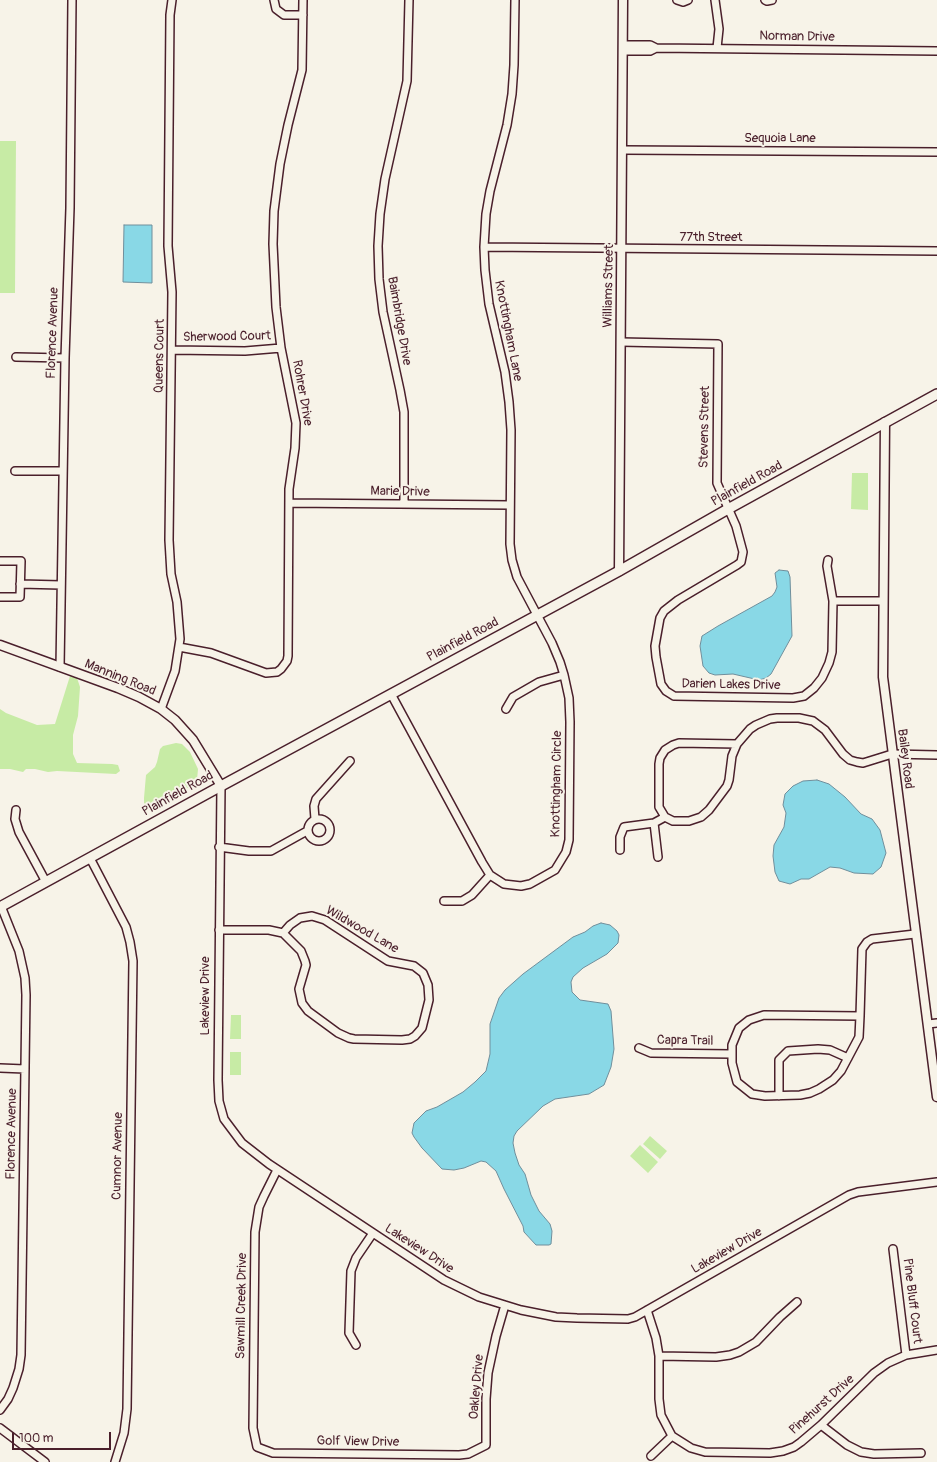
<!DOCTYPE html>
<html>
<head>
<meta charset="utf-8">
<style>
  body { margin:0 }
  #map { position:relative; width:937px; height:1462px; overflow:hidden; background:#f7f3e8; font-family:Pangolin,sans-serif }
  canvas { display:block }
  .scale { position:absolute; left:12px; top:1432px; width:99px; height:18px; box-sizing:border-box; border:2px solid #4a1f2b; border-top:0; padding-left:5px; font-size:12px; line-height:14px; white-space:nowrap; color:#4a1f2b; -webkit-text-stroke:3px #f7f3e8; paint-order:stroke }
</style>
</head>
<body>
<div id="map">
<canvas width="937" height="1462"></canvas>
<div class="scale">100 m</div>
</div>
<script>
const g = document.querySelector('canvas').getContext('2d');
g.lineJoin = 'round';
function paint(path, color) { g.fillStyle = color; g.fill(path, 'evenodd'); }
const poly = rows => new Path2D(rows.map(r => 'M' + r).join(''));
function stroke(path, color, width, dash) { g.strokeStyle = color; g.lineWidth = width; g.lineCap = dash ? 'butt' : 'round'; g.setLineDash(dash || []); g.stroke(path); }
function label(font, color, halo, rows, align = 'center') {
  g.font = font + ' Pangolin,sans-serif'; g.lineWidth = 4; g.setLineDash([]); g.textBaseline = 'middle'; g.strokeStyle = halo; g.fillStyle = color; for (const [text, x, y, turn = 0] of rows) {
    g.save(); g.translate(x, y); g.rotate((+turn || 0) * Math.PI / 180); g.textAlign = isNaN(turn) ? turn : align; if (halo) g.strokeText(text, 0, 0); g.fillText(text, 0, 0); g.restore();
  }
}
const green = poly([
  [0,141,16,141,15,293,0,293],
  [852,473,868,473,868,510,851,509],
  [70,676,77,678,80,687,78,716,73,735,73,754,77,763,112,764,118,765,120,771,116,774,57,771,48,772,35,769,26,769,23,772,10,769,0,769,0,709,6,713,37,725,55,724],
  [176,743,182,744,190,752,198,769,197,780,194,784,167,801,152,806,145,804,144,803,144,798,146,775,155,767,157,762,160,749,163,746],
  [231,1015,241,1015,241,1039,230,1039],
  [230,1052,241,1052,241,1075,230,1075],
  [650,1136,667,1151,660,1159,643,1144],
  [640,1145,658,1162,648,1173,630,1156]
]);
const water = poly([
  [124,225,152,225,152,283,123,282,124,225],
  [779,570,788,571,790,577,792,636,771,674,766,678,759,680,733,674,715,675,709,673,703,666,700,646,702,636,718,626,772,596,775,592,777,587,775,573,779,570],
  [817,780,829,784,845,797,861,814,872,819,880,830,886,853,881,867,873,874,854,873,840,868,830,867,809,879,801,879,790,884,779,881,775,872,773,856,774,845,784,827,786,813,783,805,785,794,793,786,803,781,817,780],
  [601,923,610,925,617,931,619,935,618,943,607,954,583,968,573,977,571,982,572,992,580,1000,608,1004,611,1011,614,1049,611,1067,604,1085,589,1094,555,1099,543,1106,517,1131,514,1136,513,1143,515,1153,519,1165,525,1174,531,1195,539,1211,550,1224,552,1231,551,1244,549,1245,536,1245,524,1232,523,1226,504,1189,496,1171,486,1162,481,1161,464,1168,454,1170,442,1169,422,1148,414,1137,412,1133,414,1123,426,1111,437,1107,463,1092,475,1082,486,1071,490,1054,490,1024,499,998,505,990,523,974,573,937,585,932,593,926,601,923]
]);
const minor = poly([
  [274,0,276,9,284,15,303,15],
  [677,0,683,2,688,0],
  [715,0,719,29,717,48],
  [765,0,767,1,772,0],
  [624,45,650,45,656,48],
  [623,51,650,51,656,48,937,51],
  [623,150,937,152],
  [484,247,937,251],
  [621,342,718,344,717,483,736,526,743,552,741,562,737,565,678,600,664,611,660,618,655,646,656,657,661,684,666,691,674,696,793,698,804,696,814,688,822,678,829,663,832,652,833,601,827,566,828,560],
  [172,350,245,351,281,348],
  [16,357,65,358],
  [15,471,63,471],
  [289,503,510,505],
  [404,504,404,412,400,390,383,312,379,279,378,246,380,214,385,179,407,81,409,0],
  [0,561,21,561,20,597,0,597],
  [20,584,61,585],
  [833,601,883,601],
  [179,647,211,653,266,673,277,672,281,669,287,661,288,656,289,489,295,448,296,423,281,348,276,307,273,244,274,211,280,164,288,125,302,70,303,0],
  [60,667,65,358,70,208,72,0],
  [391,694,482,862,490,875,504,884,521,886,530,884,555,870,566,852,569,840,570,722,569,698,564,675,560,662,552,643,517,577,512,560,510,544,511,430,509,402,505,372,489,304,485,270,484,247,486,214,490,191,507,125,512,94,514,65,515,0],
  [161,709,175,671,180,639,177,602,171,574,169,540,172,292,168,246,170,15,172,0],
  [506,709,513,697,539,682,564,675],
  [737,744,679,743,673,745,665,750,660,758,659,764,659,807,665,817,673,821,689,821,701,817,709,810,727,786,729,780,732,756,737,744,750,729,756,725,770,719,777,718,799,718,813,721,825,730,843,754,850,760,857,762,863,763,892,754,937,755],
  [221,786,218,1080,219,1101,224,1119,242,1143,269,1164,444,1280,479,1297,521,1310,556,1317,577,1318,628,1319,635,1317,849,1195,858,1192,937,1182],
  [16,810,15,819,19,832,46,882],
  '308 830a11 11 0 1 1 22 0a11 11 0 1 1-22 0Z',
  [315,819,314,806,316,799,350,761],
  [654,823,658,857],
  [219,847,249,851,271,851,307,831],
  [620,850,620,837,624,827,654,823,665,817],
  [90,858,126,927,130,942,133,961,127,1409,124,1433,115,1462],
  [444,901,462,901,472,895,490,875],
  [219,930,269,930,283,933,290,925,300,918,312,916,325,920,388,961,414,966,423,973,428,985,429,1000,422,1028,415,1036,410,1039,402,1040,354,1039,349,1038,338,1033,308,1011,302,1003,299,989,306,965,305,961,301,951,283,933],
  [860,1016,859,1037,841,1071,833,1080,819,1089,810,1093,800,1095,765,1096,752,1094,737,1082,732,1063,732,1045,739,1028,749,1020,764,1015,860,1016,862,949,867,942,872,939,915,934],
  [928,1024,937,1023],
  [639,1048,651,1053,731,1054],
  [0,1068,25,1069],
  [779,1096,779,1060,788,1051,818,1049,830,1050,848,1058],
  [277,1170,264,1196,259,1207,255,1232,253,1428,257,1447,273,1453,459,1455,468,1454,486,1445,486,1399,488,1373,496,1336,505,1305],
  [893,1249,906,1355],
  [647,1310,656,1338,659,1356,659,1399,661,1415,672,1436,691,1448,705,1452,770,1453,783,1451,794,1447,801,1442,821,1425,874,1373,888,1363,906,1355,937,1350],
  [356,1345,349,1333,351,1271,356,1258,373,1233],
  [659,1356,716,1357,730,1355,739,1352,756,1342,780,1317,797,1302],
  [0,1410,8,1399,13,1388,19,1369,21,1355,26,995,25,978,19,951,1,906],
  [821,1425,847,1445,861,1452,874,1454,921,1453],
  [0,1428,45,1462],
  [651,1456,672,1436]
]);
const tertiary = poly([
  [885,422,883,677,937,1097],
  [619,571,623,0],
  [0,645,118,688,139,697,161,709,175,720,193,740,221,786]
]);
const secondary = poly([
  [0,907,221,786,619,571,728,509,937,394]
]);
const streetNames = [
  ["Norman Drive",797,37,1],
  ["Sequoia Lane",780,139],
  ["77th Street",711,238],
  ["Williams Street",609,286,-89],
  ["Baimbridge Drive",399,321,80],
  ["Knottingham Lane",508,331,79],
  ["Florence Avenue",53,333,-88],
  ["Sherwood Court",227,337,-1],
  ["Queens Court",160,356,-89],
  ["Rohrer Drive",302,393,80],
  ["Stevens Street",705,427,-89],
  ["Plainfield Road",747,484,-29],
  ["Marie Drive",400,492,1],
  ["Plainfield Road",463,640,-28],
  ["Manning Road",120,678,22],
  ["Darien Lakes Drive",731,685,1],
  ["Bailey Road",905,759,83],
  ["Knottingham Circle",557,784,-89],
  ["Plainfield Road",178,794,-29],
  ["Wildwood Lane",362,930,30],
  ["Lakeview Drive",206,996,-90],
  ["Capra Trail",685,1041,1],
  ["Florence Avenue",12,1134,-89],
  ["Cumnor Avenue",118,1156,-89],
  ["Lakeview Drive",419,1249,33],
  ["Lakeview Drive",727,1251,-30],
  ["Pine Bluff Court",912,1301,83],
  ["Sawmill Creek Drive",242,1306,-89],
  ["Oakley Drive",477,1387,-85],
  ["Pinehurst Drive",822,1405,-42],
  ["Golf View Drive",358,1442,1]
];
paint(green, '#c7eba5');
paint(water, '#89d8e6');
stroke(water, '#708e9b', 1);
stroke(minor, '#4a1f2b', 10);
stroke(tertiary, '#4a1f2b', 11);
stroke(secondary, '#4a1f2b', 12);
stroke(minor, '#f7f3e8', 7);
stroke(tertiary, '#f7f3e8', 8);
stroke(secondary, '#f7f3e8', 9);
label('13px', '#4a1f2b', '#f7f3e8', streetNames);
</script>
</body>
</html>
